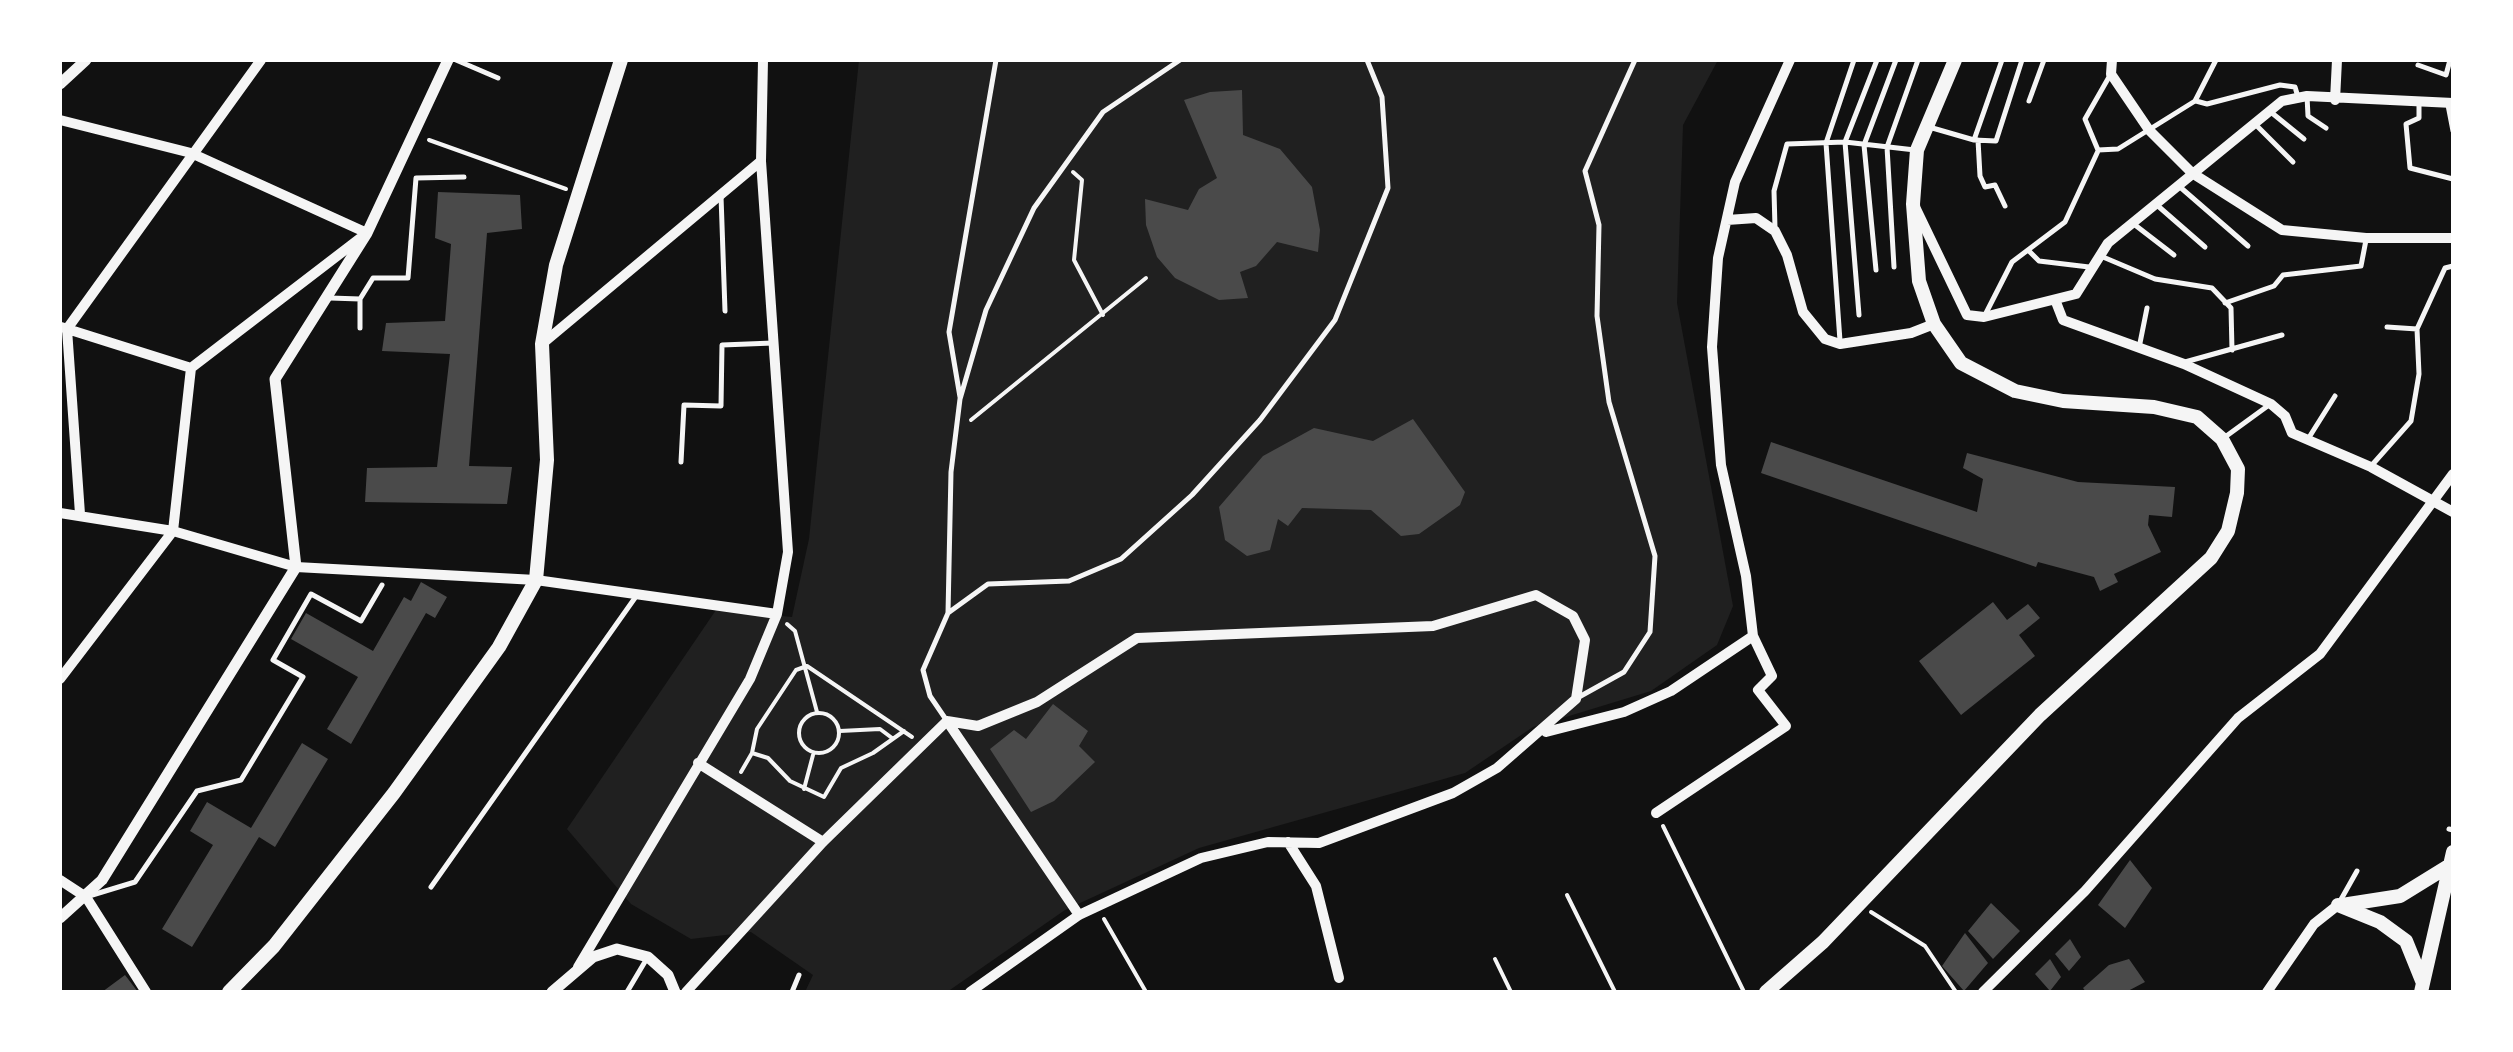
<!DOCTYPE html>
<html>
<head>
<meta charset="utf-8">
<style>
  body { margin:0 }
  #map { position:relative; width:2513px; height:1052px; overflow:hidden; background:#111; font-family:"Asap Condensed",sans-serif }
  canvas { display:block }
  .frame { position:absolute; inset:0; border:62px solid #fff; pointer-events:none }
</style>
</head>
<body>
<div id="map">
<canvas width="2513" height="1052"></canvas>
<div class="frame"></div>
</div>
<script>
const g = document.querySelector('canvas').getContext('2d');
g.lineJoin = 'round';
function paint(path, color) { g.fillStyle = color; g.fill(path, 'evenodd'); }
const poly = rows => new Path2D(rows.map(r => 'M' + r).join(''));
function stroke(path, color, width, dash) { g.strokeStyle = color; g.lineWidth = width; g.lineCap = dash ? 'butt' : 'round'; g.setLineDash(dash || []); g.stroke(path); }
const green = poly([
  [859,60,1718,60,1683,125,1677,303,1733,606,1717,645,1651,691,1533,727,1465,773,1199,848,1065,910,947,992,805,992,813,975,751,932,691,939,631,904,567,829,716,610,792,617,809,539]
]);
const building = poly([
  [1242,90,1243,135,1280,149,1312,187,1320,230,1318,252,1277,242,1256,266,1240,272,1248,298,1219,300,1175,278,1157,257,1146,225,1145,199,1188,210,1199,189,1217,178,1184,100,1210,92],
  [438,192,520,195,522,229,487,233,469,466,512,467,507,504,365,502,367,468,437,467,450,354,382,351,386,323,445,321,451,244,435,238],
  [1413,419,1465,492,1460,505,1419,534,1401,536,1371,510,1302,508,1288,526,1278,519,1270,550,1247,556,1225,540,1219,507,1263,456,1314,428,1373,441],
  [1771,442,1977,512,1983,479,1963,468,1967,453,2078,482,2175,487,2172,517,2149,515,2148,525,2161,552,2114,574,2118,582,2100,591,2094,577,2038,562,2036,567,1761,473],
  [421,582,447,597,435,618,426,613,351,744,327,729,358,677,291,639,306,613,373,651,404,597,411,601],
  [1993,602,2007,620,2028,604,2040,618,2019,635,2035,656,1961,715,1919,661],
  [1053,704,1088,731,1079,746,1095,762,1054,801,1031,812,990,749,1014,730,1026,739],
  [302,743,328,759,275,847,259,837,192,947,162,929,213,845,190,831,207,802,251,828],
  [2130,860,2152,888,2125,928,2098,905],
  [1991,903,2020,931,1993,959,1968,931],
  [1965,933,1988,963,1964,991,1942,966],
  [2070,939,2081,957,2069,971,2055,954],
  [2050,959,2061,977,2050,991,2035,974],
  [2129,959,2145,982,2126,992,2086,992,2083,988,2109,965],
  [125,975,138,992,102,992]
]);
const path = poly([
  [429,140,566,189],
  [1073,172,1082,180,1074,260,1103,315],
  [971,420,1146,278],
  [787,624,795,631,817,712],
  '799 733a20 20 0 1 1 40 0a20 20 0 1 1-40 0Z',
  [840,731,880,729,892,738],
  [752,753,768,758,790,781,824,797,841,768,873,753,904,731],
  [741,772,752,753,757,729,796,670,807,666,912,737],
  [804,789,813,755],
  [1663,826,1744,992],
  [1567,895,1615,992],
  [1871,912,1925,946,1956,992],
  [1104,919,1146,992],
  [1495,959,1511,992]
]);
const service = poly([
  [456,60,498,78],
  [2418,65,2446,75,2450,60],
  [2109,77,2085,119,2098,150,2118,149,2195,101,2216,60],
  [2307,96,2308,116,2326,128],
  [2029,101,2044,60],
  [2196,101,2207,104,2280,85,2295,87,2298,97],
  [2419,104,2419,118,2406,124,2410,168,2453,179],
  [2448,105,2453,131],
  [2272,113,2304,139],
  [2256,125,2293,162],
  [1929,127,1974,140,1996,141,2022,60],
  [1974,140,2002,60],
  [1978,140,1980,176,1985,187,1995,185,2005,206],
  [2180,187,2248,246],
  [721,196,725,311],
  [2158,206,2205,247],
  [2135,225,2174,255],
  [1775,228,1774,191,1787,144,1845,142,1915,150],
  [2028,250,2039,261,2089,267],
  [2103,257,2155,279,2212,288,2231,308,2232,350],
  [1894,267,1887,147,1918,60],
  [1876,270,1864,145,1896,60],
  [330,298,360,299],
  [2225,303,2274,286,2283,275,2361,266,2366,240],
  [1859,315,1845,142,1877,60],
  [1985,315,2012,262,2065,222,2098,151],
  [2387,327,2417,329],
  [360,328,360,299,373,278,408,278,416,178,464,177],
  [1840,341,1826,143,1854,60],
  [2139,348,2147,308],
  [2185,362,2282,335],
  [960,397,949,332,996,60],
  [2225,437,2269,405],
  [2308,439,2335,396],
  [681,462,684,405,721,406,722,345,773,343],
  [2372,465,2411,421,2419,374,2417,329,2445,268,2453,266],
  [948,613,988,584,1069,581,1121,559,1192,495,1260,420,1335,320,1388,188,1382,97,1367,60],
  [1579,697,1624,672,1650,632,1655,556,1609,402,1597,316,1599,225,1585,171,1635,60],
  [947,721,930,696,923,670,948,613,951,472,960,399,986,310,1034,208,1103,112,1180,60],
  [2449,829,2453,830],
  [431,887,637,595],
  [89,896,135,882,197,791,241,780,303,677,273,660,311,594,361,621,382,585],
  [2339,903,2357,871],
  [627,992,646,960],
  [792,992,799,975]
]);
const minor = poly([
  [2112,60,2111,74,2149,130,2192,173,2282,230,2366,238,2453,238],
  [2335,100,2337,60],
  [60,120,191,153,367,233,191,368,173,531,60,679],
  [1916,209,1967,315,1984,317,2076,294,2108,243,2282,101,2307,96,2453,103],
  [1727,220,1756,218,1775,231,1787,255,1803,312,1825,339,1840,344,1911,333,1934,324],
  [2056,302,2063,320,2184,364,2271,404,2285,416,2292,433,2371,467,2453,512],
  [61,327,191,368],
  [542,344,761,161],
  [60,513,173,531,296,567,536,580,777,614],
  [80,514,67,329,261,60],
  [947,721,1079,915],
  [1546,732,1624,712,1671,691,1753,636,1746,576,1721,465,1712,347,1718,258,1735,182,1790,60],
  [698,763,823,842],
  [1656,813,1786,726,1758,690,1772,676,1753,636],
  [1288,842,1316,886,1339,978],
  [60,880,86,897,146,992],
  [578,967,750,679,777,614,788,552,761,161,763,60],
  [686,992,823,842,947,721,978,726,1037,702,1137,638,1433,626,1536,595,1573,616,1585,640,1576,699,1497,768,1453,793,1319,843,1268,842,1201,858,1079,915,970,992],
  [1983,992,2085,891,2238,718,2320,654,2453,474],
  [2267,992,2314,924,2338,905]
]);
const tertiary = poly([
  [60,84,86,60],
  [60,918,102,880,296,567,275,379,367,233,448,60],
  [552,992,593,957,617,949,648,957,668,975,675,992]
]);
const secondary = poly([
  [2338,905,2380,922,2406,941,2423,983],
  [2342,905,2400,896,2447,867],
  [229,992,274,946,394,793,499,647,536,580,547,460,542,344,556,265,621,60],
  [1766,992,1823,942,2040,715,2211,558,2228,531,2237,493,2238,469,2222,439,2197,417,2154,407,2063,401,2015,391,1961,363,1934,324,1919,281,1913,204,1917,150,1955,60],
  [2421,992,2453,852]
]);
paint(green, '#202020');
paint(building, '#4a4a4a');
stroke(path, '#f5f5f5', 4);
stroke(service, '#f5f5f5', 5);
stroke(minor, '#f5f5f5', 10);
stroke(tertiary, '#f5f5f5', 11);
stroke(secondary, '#f5f5f5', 14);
</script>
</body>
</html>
